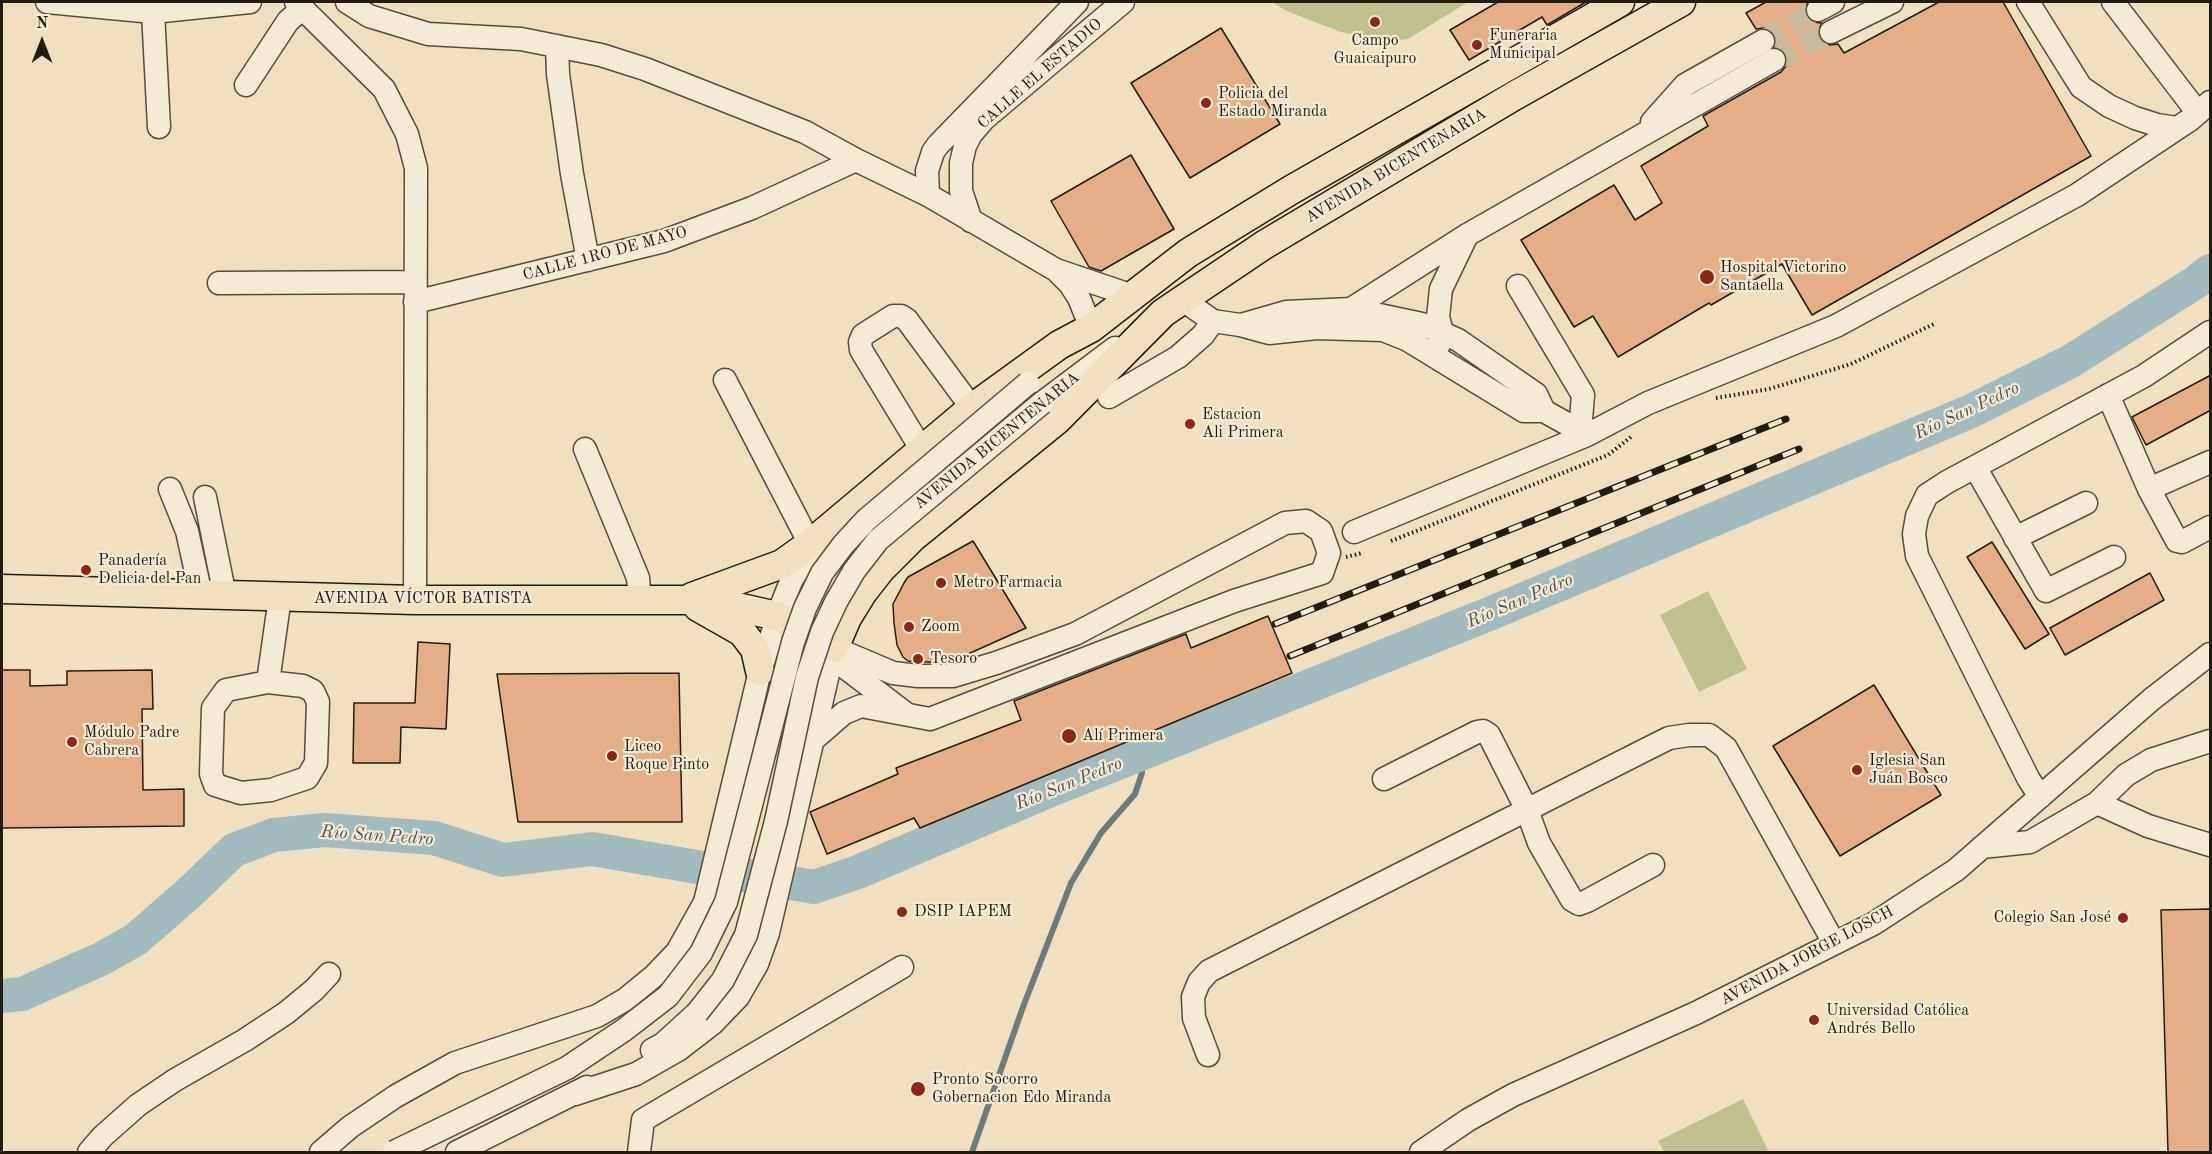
<!DOCTYPE html>
<html>
<head>
<meta charset="utf-8">
<style>
  body { margin:0 }
  #map { position:relative; width:2212px; height:1154px; overflow:hidden; background:#f0e0bf; font-family:"Old Standard TT",serif }
  canvas { display:block }
  .frame { position:absolute; inset:0; border:3px solid #231c12; pointer-events:none }
  .north { position:absolute; left:12px; top:12px; width:60px; height:60px; -webkit-text-stroke:4px #f5ebd5; paint-order:stroke; rotate:0deg; font-size:16px; font-weight:700; line-height:24px; text-align:center; color:#231c12 }
  .north::after { content:''; display:block; margin:auto; width:21px; height:27px; background:#231c12; clip-path:polygon(50% 0,100% 100%,50% 72%,0 100%) }
</style>
</head>
<body>
<div id="map">
<canvas width="2212" height="1154"></canvas>
<div class="frame"></div>
<div class="north">N</div>
</div>
<script>
const g = document.querySelector('canvas').getContext('2d');
g.lineJoin = 'round';
function paint(path, color) { g.fillStyle = color; g.fill(path, 'evenodd'); }
const poly = rows => new Path2D(rows.map(r => 'M' + r).join(''));
function stroke(path, color, width, dash) { g.strokeStyle = color; g.lineWidth = width; g.lineCap = dash ? 'butt' : 'round'; g.setLineDash(dash || []); g.stroke(path); }
function label(font, color, halo, rows, align = 'center') {
  g.font = font + ' "Old Standard TT",serif'; g.lineWidth = 4.5; g.setLineDash([]); g.textBaseline = 'middle'; g.strokeStyle = halo; g.fillStyle = color; for (const [text, x, y, turn = 0] of rows) {
    g.save(); g.translate(x, y); g.rotate((+turn || 0) * Math.PI / 180); g.textAlign = isNaN(turn) ? turn : align; if (halo) g.strokeText(text, 0, 0); g.fillText(text, 0, 0); g.restore();
  }
}
const green = poly([
  [1271,2,1468,2,1408,39,1384,42,1341,32,1289,12],
  [1708,591,1747,669,1699,692,1660,615],
  [1743,1099,1768,1150,1762,1152,1664,1152,1658,1141]
]);
const stream = poly([
  [972,1152,1023,1007,1071,883,1101,833,1135,794,1142,773,1142,754]
]);
const river = poly([
  [2,996,22,994,101,959,135,940,188,894,234,850,274,835,325,830,434,838,503,860,592,849,814,887,858,872,1048,791,1489,614,1969,412,2071,361,2196,282,2210,271]
]);
const building = poly([
  [1498,2,1586,2,1547,25,1542,17,1469,60,1450,30,1498,2],
  [1766,2,1808,2,1805,9,1806,17,1811,22,1822,23,1818,31,1819,38,1830,45,1838,44,1844,53,1939,2,2003,2,2091,156,1812,315,1782,264,1711,305,1709,303,1618,357,1593,316,1574,327,1521,240,1614,185,1635,220,1662,203,1641,166,1708,126,1703,116,1781,72,1786,66,1786,54,1781,49,1775,47,1776,41,1774,34,1764,28,1756,29,1746,13,1766,2],
  [1221,28,1280,124,1190,178,1131,83,1221,28],
  [1131,155,1174,229,1101,271,1089,267,1051,201,1131,155],
  [2211,375,2211,410,2146,445,2132,417,2211,375],
  [973,541,1026,628,948,663,908,661,903,657,897,645,894,623,893,604,904,583,908,577,973,541],
  [1992,542,2049,634,2025,649,1967,557,1992,542],
  [2150,573,2164,600,2065,655,2050,628,2150,573],
  [1268,616,1292,673,920,828,914,818,827,854,810,812,898,774,896,768,1021,720,1014,701,1186,634,1191,648,1268,616],
  [418,642,450,644,446,729,401,727,400,763,353,763,354,703,415,703,418,642],
  [2,670,30,670,30,686,67,685,67,671,152,670,153,709,142,709,143,790,184,789,184,826,2,828,2,670],
  [679,673,682,822,518,822,497,674,679,673],
  [1874,685,1941,795,1840,856,1773,746,1874,685],
  [2211,909,2211,1152,2168,1152,2161,910,2211,909]
]);
const minorTunnel = poly([
  [1763,41,1818,10],
  [1774,60,1831,32]
]);
const path = poly([
  [1716,398,1769,389,1851,364,1936,323],
  [1391,541,1608,455,1631,437],
  [1346,557,1362,553]
]);
const minor = poly([
  [47,2,153,12,250,2],
  [296,2,384,89,407,134,416,168,415,600],
  [347,2,369,16,428,34,521,39,601,55,645,69,805,132,856,160,928,195,1056,270,1133,296],
  [2028,2,2081,87,2109,106,2135,118,2157,125,2177,128],
  [2113,2,2198,113],
  [1818,10,1833,2],
  [153,12,159,127],
  [1831,32,1892,2],
  [557,46,558,74,572,174,588,260],
  [246,85,288,21,303,8],
  [1652,122,1685,85,1763,41],
  [928,195,927,171,933,152,938,145,1077,2],
  [971,221,961,191,961,163,965,146,971,134,984,119,1123,2],
  [1057,271,1070,284,1079,298,1091,328],
  [219,283,415,282],
  [1518,286,1583,395,1580,432],
  [1183,300,1213,321,1240,325,1269,333,1317,328,1383,330,1408,340,1524,411,1544,411,1587,435],
  [415,302,664,241,752,208,856,160],
  [1351,309,1467,235,1774,60],
  [1241,325,1286,312,1351,309,1422,324,1458,340,1536,394,1544,411],
  [1439,344,1442,332,1438,317,1441,289,1467,235],
  [725,380,810,544],
  [2108,395,2149,489,2177,541,2182,542,2210,527],
  [1109,397,1178,357,1203,335,1213,321],
  [1042,403,1115,348],
  [585,449,638,578,640,600],
  [922,450,861,350,860,342,863,335,893,316,901,316,907,320,972,408],
  [1975,467,2046,591,2114,557],
  [170,489,187,531,201,595],
  [2149,489,2210,462],
  [205,497,225,596],
  [1354,532,1546,452,1587,435,1648,403,1836,326,2077,195,2191,119,2210,102],
  [2015,538,2086,503],
  [834,650,842,665,905,713],
  [268,682,303,686,313,691,318,702,316,763,307,778,271,790,241,793,215,785,211,774,213,708,226,690,268,682,280,597],
  [814,739,844,713,861,706,930,719,1234,601,1322,573,1329,553,1321,531,1306,521,1285,523,1075,634,996,663,953,676,918,676,893,673,834,648],
  [1384,779,1477,732,1483,731,1489,735,1527,810,1539,843,1572,900,1579,904,1587,901,1653,865],
  [2040,797,2028,778,1917,556,1914,534,1917,516,1927,495,1947,482,2144,376,2210,332],
  [2097,803,2148,826,2210,845],
  [1982,847,2030,842,2097,803,2126,775,2151,760,2210,741],
  [652,1050,663,1044,697,1013],
  [1208,1055,1194,1018,1193,997,1199,982,1209,971,1645,750,1669,738,1689,735,1709,735,1726,748,1834,943],
  [575,1094,636,1074,678,1050,713,1023,738,997,757,964,768,933,834,648],
  [89,1152,103,1136,138,1105,175,1080,245,1040,286,1013,314,990,329,974],
  [321,1152,350,1127,396,1096,455,1063,597,1016,626,999,654,976,677,952,705,902,760,671,782,604,792,579,815,545],
  [457,1152,587,1087],
  [639,1152,643,1120,902,967],
  [1421,1152,1468,1120,1513,1095,1696,1013,1873,924,1956,870,2152,699,2210,654]
]);
const major = poly([
  [2,589,415,600,686,600,728,605,777,616,809,632,834,648,847,618,863,592,881,569,912,538,1057,420,1163,313,1264,245,1514,96,1681,2],
  [692,597,782,564,810,544,972,408,1059,345,1091,328,1188,253,1291,190,1620,2],
  [698,607,742,632,755,649,760,671]
]);
const rail = poly([
  [1275,624,1786,419],
  [1290,656,1799,449]
]);
const minorBridge = poly([
  [697,1013,723,980,746,935,776,821,807,677,822,632,836,602,854,571,878,540,1042,403],
  [394,1152,567,1068,624,1030,668,996,701,953,726,902,793,642,805,608,822,573,843,545,866,520,1028,383]
]);
const markers = [
  [1375,22,6,"#8f2418"],
  [1477,45,6,"#8f2418"],
  [1206,103,6,"#8f2418"],
  [1707,277,8,"#8f2418"],
  [1190,424,6,"#8f2418"],
  [86,570,6,"#8f2418"],
  [941,583,6,"#8f2418"],
  [909,627,6,"#8f2418"],
  [918,659,6,"#8f2418"],
  [1069,736,8,"#8f2418"],
  [72,742,6,"#8f2418"],
  [612,756,6,"#8f2418"],
  [1857,770,6,"#8f2418"],
  [902,912,6,"#8f2418"],
  [2123,918,6,"#8f2418"],
  [1814,1020,6,"#8f2418"],
  [918,1089,8,"#8f2418"]
];
const poiNames = [
  ["Funeraria",1489,36],
  ["Municipal",1489,54],
  ["Campo",1375,41,"center"],
  ["Guaicaipuro",1375,59,"center"],
  ["Policia del",1218,94],
  ["Estado Miranda",1218,112],
  ["Hospital Victorino",1720,268],
  ["Santaella",1720,286],
  ["Estacion",1202,415],
  ["Ali Primera",1202,433],
  ["Panadería",98,561],
  ["Delicia del Pan",98,579],
  ["Metro Farmacia",953,583],
  ["Zoom",921,627],
  ["Tesoro",930,659],
  ["Módulo Padre",84,733],
  ["Cabrera",84,751],
  ["Alí Primera",1082,736],
  ["Liceo",624,747],
  ["Roque Pinto",624,765],
  ["Iglesia San",1869,761],
  ["Juán Bosco",1869,779],
  ["DSIP IAPEM",914,912],
  ["Colegio San José",2111,918,"right"],
  ["Universidad Católica",1826,1011],
  ["Andrés Bello",1826,1029],
  ["Pronto Socorro",932,1080],
  ["Gobernacion Edo Miranda",932,1098]
];
const streetNames = [
  ["CALLE EL ESTADIO",1040,74,-41],
  ["AVENIDA BICENTENARIA",1396,166,-31],
  ["CALLE 1RO DE MAYO",605,254,-15],
  ["AVENIDA BICENTENARIA",997,441,-39],
  ["AVENIDA VÍCTOR BATISTA",423,599],
  ["AVENIDA JORGE LOSCH",1807,956,-28]
];
const waterNames = [
  ["Río San Pedro",1967,411,-25],
  ["Río San Pedro",1520,601,-23],
  ["Río San Pedro",1069,784,-22],
  ["Río San Pedro",377,836,4]
];
paint(green, '#c0c08e');
stroke(stream, '#6e7b79', 6);
stroke(river, '#a0babe', 34);
paint(building, '#e5ae86');
stroke(building, '#231c12', 1.5);
stroke(minorTunnel, '#c7b99c', 22, [22, 11]);
stroke(minor, '#564d3d', 25);
stroke(major, '#231c12', 31);
stroke(path, '#231c12', 4, [1.5, 3]);
stroke(minor, '#f5ebd5', 22);
stroke(major, '#f0e0bf', 28);
stroke(rail, '#231c12', 7);
stroke(rail, '#f5ebd5', 4.5, [14]);
stroke(minorBridge, '#564d3d', 25, []);
stroke(minorBridge, '#f5ebd5', 22);
for (const [x, y, r, color] of markers) { const dot = new Path2D(); dot.arc(x, y, r, 0, 2 * Math.PI); g.fillStyle = color; g.fill(dot); stroke(dot, '#f5ebd5', 2); }
label('16px', '#231c12', '#f5ebd5', poiNames, 'left');
label('16px', '#231c12', '#f5ebd5', streetNames);
label('italic 18px', '#4f534e', '#f5ebd5', waterNames);
</script>
</body>
</html>
